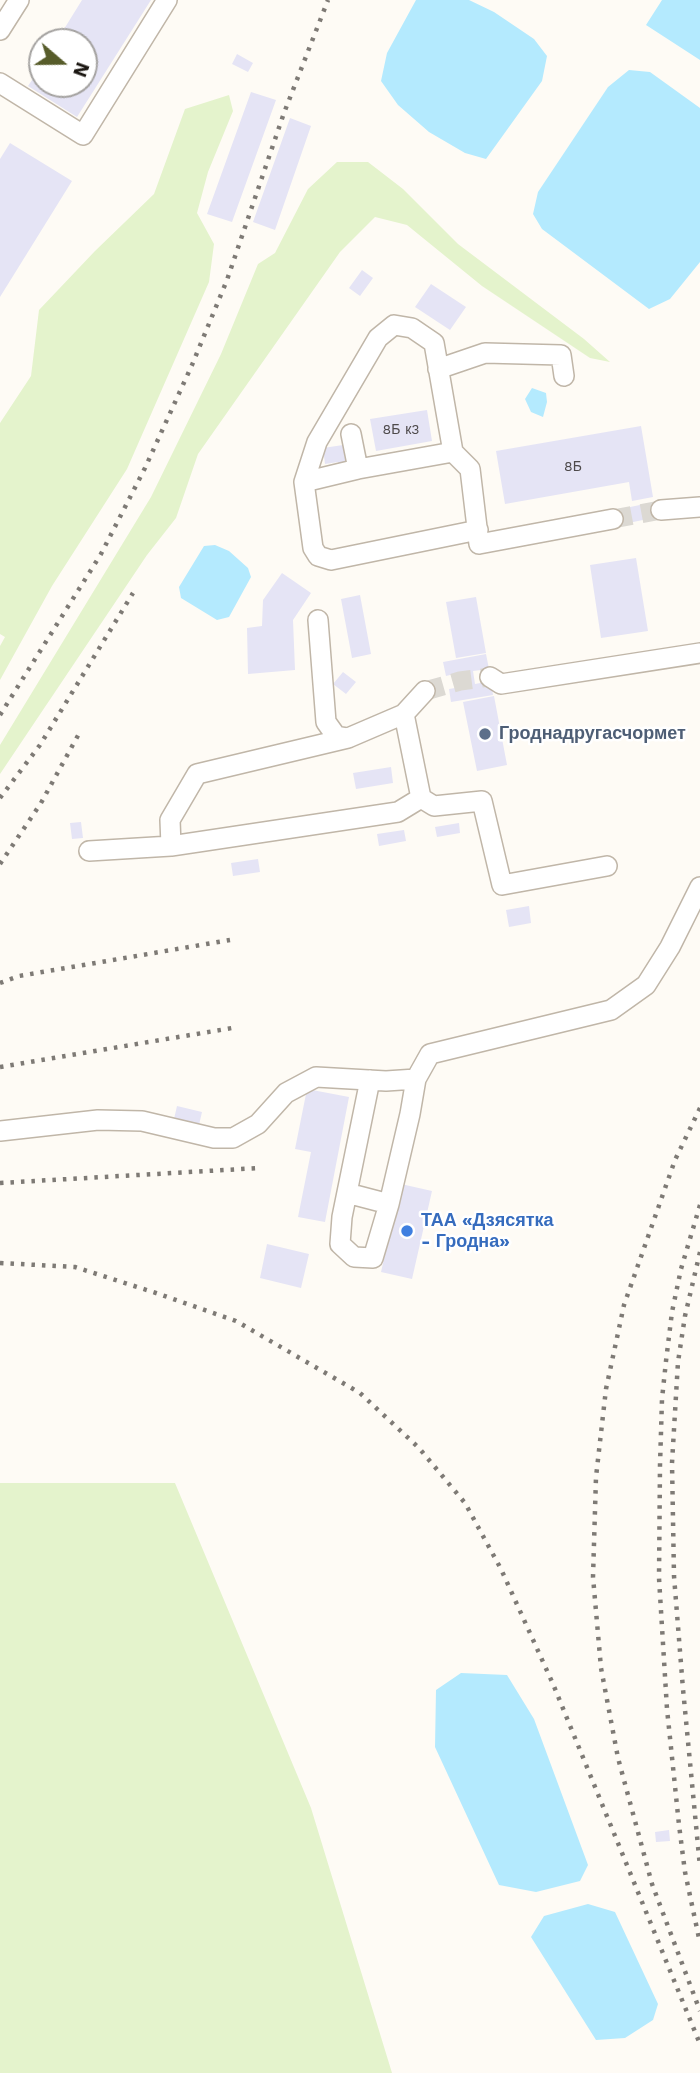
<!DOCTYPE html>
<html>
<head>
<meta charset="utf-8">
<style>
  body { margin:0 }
  #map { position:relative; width:700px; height:2073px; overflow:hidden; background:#fefbf5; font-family:"Work Sans",sans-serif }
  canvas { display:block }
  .north { position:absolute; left:28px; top:28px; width:70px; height:70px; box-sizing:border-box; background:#fff; border:2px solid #a4a2a0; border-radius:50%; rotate:110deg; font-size:19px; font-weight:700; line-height:28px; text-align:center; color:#1b1712 }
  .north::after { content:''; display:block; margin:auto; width:24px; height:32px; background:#575c2a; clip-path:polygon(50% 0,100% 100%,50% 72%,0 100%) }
</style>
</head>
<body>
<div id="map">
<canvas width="700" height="2073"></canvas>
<div class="north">N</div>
</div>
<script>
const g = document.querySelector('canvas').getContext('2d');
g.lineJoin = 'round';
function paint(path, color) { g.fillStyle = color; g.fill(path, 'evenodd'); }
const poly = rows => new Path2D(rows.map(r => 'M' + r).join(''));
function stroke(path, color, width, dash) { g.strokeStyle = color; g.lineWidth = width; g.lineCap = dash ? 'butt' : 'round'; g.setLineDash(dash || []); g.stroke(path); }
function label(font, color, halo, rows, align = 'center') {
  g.font = font + ' "Work Sans",sans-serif'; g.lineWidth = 5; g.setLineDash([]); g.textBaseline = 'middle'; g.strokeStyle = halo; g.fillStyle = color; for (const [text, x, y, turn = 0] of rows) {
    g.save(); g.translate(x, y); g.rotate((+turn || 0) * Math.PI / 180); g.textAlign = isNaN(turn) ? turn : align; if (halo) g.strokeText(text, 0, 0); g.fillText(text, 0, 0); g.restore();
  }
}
const green = poly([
  [229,95,233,111,208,172,197,213,214,244,209,282,127,469,52,586,0,680,0,646,5,637,0,634,0,423,31,376,39,310,95,251,154,194,185,109],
  [337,162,368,162,403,189,458,244,584,339,610,362,590,358,482,286,407,225,375,217,340,252,198,454,176,518,147,555,0,774,0,745,151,497,221,354,258,264,275,253,308,189],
  [0,1483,175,1483,311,1808,392,2073,0,2073]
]);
const water = poly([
  [416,0,469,0,494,12,534,39,547,56,542,81,486,159,465,153,429,132,398,105,381,81,387,53],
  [662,0,700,0,700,60,646,25],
  [629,70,650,72,700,108,700,262,670,299,649,309,542,229,533,214,538,192,608,87],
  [532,388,546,393,547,402,543,417,531,412,525,399],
  [215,545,229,551,248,568,251,577,229,617,217,620,181,598,179,587,204,546],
  [461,1673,507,1675,534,1719,588,1865,580,1881,536,1892,499,1885,435,1747,436,1690],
  [588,1904,615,1912,658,2004,653,2020,625,2038,596,2040,531,1937,544,1916]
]);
const building = poly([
  [82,0,151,0,77,117,28,86,42,65,42,84,84,84,84,42,56,42],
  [237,54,253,63,248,72,232,64],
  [251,92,276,100,232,222,207,214],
  [290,118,311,126,275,230,253,222],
  [10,143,72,181,0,297,0,159],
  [362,270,373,278,360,296,349,288],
  [431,284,466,307,450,330,415,307],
  [427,410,432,441,376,451,370,419],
  [641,426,653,497,632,501,629,482,505,504,496,451],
  [343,445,346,466,339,467,338,462,325,464,323,448],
  [659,501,662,516,614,526,611,511],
  [636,558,648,631,601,638,590,565],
  [282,573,311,593,293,620,295,670,248,674,247,628,262,626,263,600],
  [360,595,371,654,352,658,341,599],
  [476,597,486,653,456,658,446,602],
  [486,654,489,669,473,671,475,684,491,681,493,695,451,702,449,689,461,687,458,673,446,676,443,662],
  [343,672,356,682,346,694,333,684],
  [494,696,507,765,477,771,463,702],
  [391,767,393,783,356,789,353,773],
  [81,822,83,838,72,839,70,823],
  [459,823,460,833,437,837,435,827],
  [404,830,406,841,379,846,377,834],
  [258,859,260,872,233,876,231,863],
  [529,906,531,923,509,927,506,910],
  [307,1089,349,1097,325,1222,298,1217,311,1152,295,1149],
  [177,1106,202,1112,199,1125,174,1119],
  [401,1184,432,1191,412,1279,381,1272],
  [267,1244,309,1254,301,1288,260,1278],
  [669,1830,670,1841,656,1842,655,1832]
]);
const minorTunnel = poly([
  [613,519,661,510],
  [425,691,460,681,490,677]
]);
const minor = poly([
  [0,30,19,0],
  [0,83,83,135,167,0],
  [438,369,485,353,561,355,564,376],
  [351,434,358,469],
  [453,452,358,469,304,482,313,548,318,556,331,560,478,530],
  [304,482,317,442,378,338,394,325,412,328,434,343,453,452,470,469,479,544,613,519],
  [661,510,700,507],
  [318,620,326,722,336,736,348,738,404,714,425,691],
  [490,677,501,684,700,653],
  [404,714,421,798,434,806,482,801,502,885,607,866],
  [348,738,197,774,170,820,171,846,398,812,421,798],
  [89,851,171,846],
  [370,1080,342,1217,340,1244,354,1257,373,1258,389,1204,410,1114,416,1079,430,1054,611,1010,646,985,670,947,700,887],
  [0,1131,98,1120,142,1121,214,1138,233,1138,258,1124,286,1093,316,1077,386,1081,416,1079],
  [347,1193,389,1204]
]);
const rail = poly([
  [0,715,101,554,145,468,192,365,227,280,284,113,328,0],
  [0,798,40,745,133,593],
  [0,864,41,803,81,730],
  [0,983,19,976,230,940],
  [0,1067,232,1028],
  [700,1108,675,1160,624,1305,606,1389,596,1477,593,1577,601,1668,618,1758,652,1884,700,2011],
  [0,1183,259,1168],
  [700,1205,681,1269,672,1312,666,1361,662,1399,660,1465,659,1578,667,1709,679,1825,685,1872,700,1943],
  [700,1252,685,1316,678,1362,672,1463,674,1576,683,1689,700,1867],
  [0,1263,75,1267,156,1293,236,1321,360,1393,419,1448,465,1503,501,1569,553,1684,700,2044]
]);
const markers = [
  [485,734,7,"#5c6f8a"],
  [407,1231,7,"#3f7fe0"]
];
const numberNames = [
  ["8Б к3",401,430],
  ["8Б",573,467]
];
const serviceNames = [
  ["Гроднадругасчормет",499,734]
];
const shopNames = [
  ["ТАА «Дзясятка",421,1221],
  ["- Гродна»",421,1242]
];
paint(green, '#e4f3cc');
paint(water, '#b4eafe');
paint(building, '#e5e4f5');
stroke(minorTunnel, '#dcd9d3', 19, [19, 10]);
stroke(minor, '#c0b6a8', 22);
stroke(minor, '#fff', 19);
stroke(rail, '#7e7a75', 4.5, [3.5, 7]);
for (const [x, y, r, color] of markers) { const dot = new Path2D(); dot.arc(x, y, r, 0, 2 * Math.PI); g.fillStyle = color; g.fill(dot); stroke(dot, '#fff', 2.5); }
label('14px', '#4e4a4b', null, numberNames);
label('bold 18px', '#4e5e75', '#fff', serviceNames, 'left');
label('bold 18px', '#366cbe', '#fff', shopNames, 'left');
</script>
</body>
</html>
